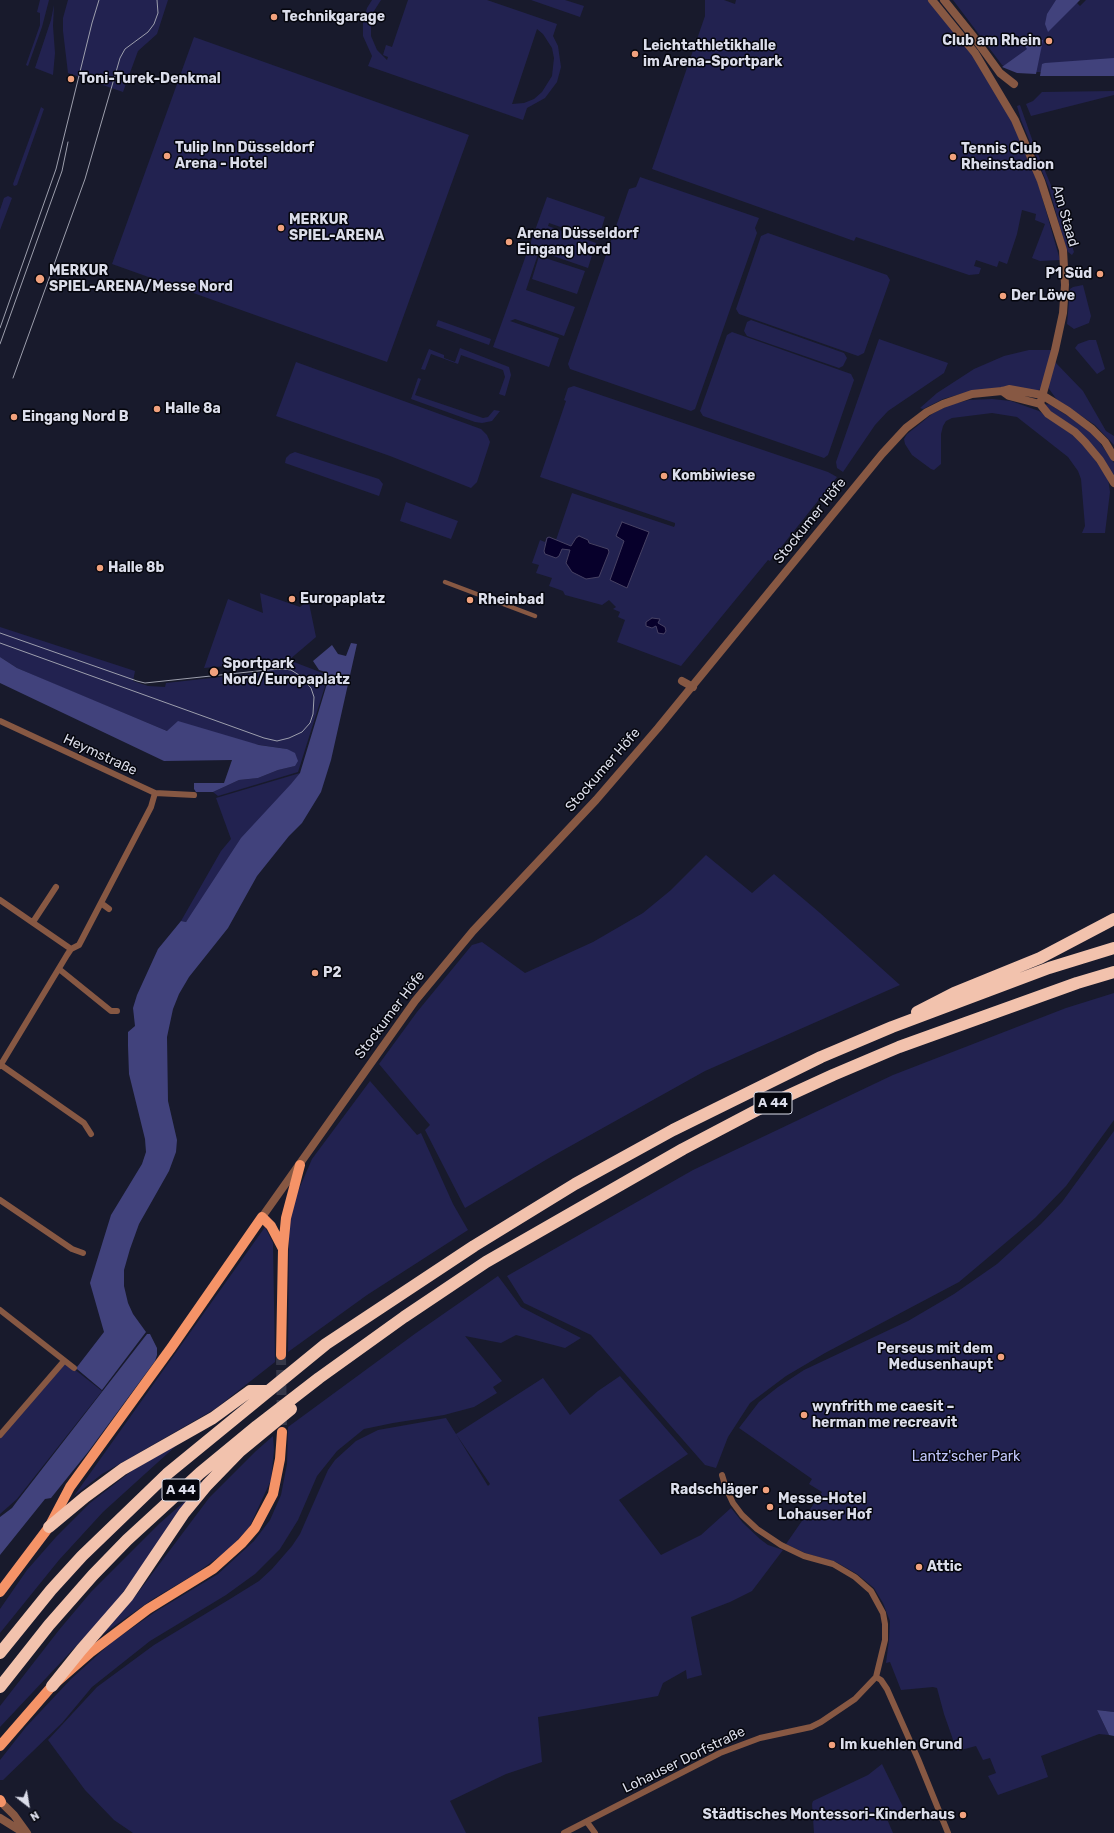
<!DOCTYPE html>
<html>
<head>
<meta charset="utf-8">
<style>
  body { margin:0 }
  #map { position:relative; width:1114px; height:1833px; overflow:hidden; background:#181a2c; font-family:Rubik,sans-serif }
  canvas { display:block }
  .north { position:absolute; left:8px; top:1785px; width:40px; height:40px; -webkit-text-stroke:3px #05060d; paint-order:stroke; rotate:149deg; font-size:11px; font-weight:700; line-height:16px; text-align:center; color:#dbddea }
  .north::after { content:''; display:block; margin:auto; width:14px; height:18px; background:#dbddea; clip-path:polygon(50% 0,100% 100%,50% 72%,0 100%) }
</style>
</head>
<body>
<div id="map">
<canvas width="1114" height="1833"></canvas>
<div class="north">N</div>
</div>
<script>
const g = document.querySelector('canvas').getContext('2d');
g.lineJoin = 'round';
function paint(path, color) { g.fillStyle = color; g.fill(path, 'evenodd'); }
const poly = rows => new Path2D(rows.map(r => 'M' + r).join(''));
function stroke(path, color, width, dash) { g.strokeStyle = color; g.lineWidth = width; g.lineCap = dash ? 'butt' : 'round'; g.setLineDash(dash || []); g.stroke(path); }
function label(font, color, halo, rows, align = 'center') {
  g.font = font + ' Rubik,sans-serif'; g.lineWidth = 3; g.setLineDash([]); g.textBaseline = 'middle'; g.strokeStyle = halo; g.fillStyle = color; for (const [text, x, y, turn = 0] of rows) {
    g.save(); g.translate(x, y); g.rotate((+turn || 0) * Math.PI / 180); g.textAlign = isNaN(turn) ? turn : align; if (halo) g.strokeText(text, 0, 0); g.fillText(text, 0, 0); g.restore();
  }
}
const green = poly([
  [40,0,49,0,42,27,28,66,26,65,40,25,40,13,37,12],
  [68,0,168,0,157,34,138,51,123,92,68,73,63,31,63,18],
  [372,0,381,0,374,11,371,19,371,36,377,50,387,60,388,57,383,55,386,45,392,47,408,0,487,0,557,24,553,36,558,46,561,67,557,82,545,98,527,108,523,120,368,66,372,56,363,36,363,22,367,8],
  [537,29,543,34,552,48,554,58,552,76,542,92,534,99,524,103,512,104],
  [531,0,565,0,584,6,580,17],
  [705,0,724,0,735,4,736,0,928,0,973,55,1013,121,1038,183,1060,260,1040,261,1032,258,1045,224,1035,220,1036,214,1022,210,1017,234,1007,264,999,261,997,267,976,260,974,266,981,268,979,274,969,275,856,237,854,241,652,169,705,16],
  [953,0,1079,0,1077,3,1080,6,1086,0,1114,0,1114,72,1017,72,1009,69,1002,65],
  [54,5,53,26,55,53,53,75,35,68,51,20],
  [194,37,469,135,387,362,112,264],
  [1114,91,1114,95,1031,116,1026,104,1033,101,1042,92],
  [1020,105,1033,142,1058,202,1074,252,1072,255,1068,252,1065,245,1049,188,1021,120,1017,106],
  [41,107,44,109,17,185,14,186,13,184],
  [640,177,759,218,755,228,757,233,695,409,691,411,570,369,568,364,629,189,636,187],
  [8,196,12,198,0,230,0,210,4,198],
  [547,197,605,217,598,240,549,223,548,226,596,243,588,268,539,251,526,290,575,307,564,336,515,319,510,321,559,338,549,367,493,347],
  [768,233,887,275,890,280,864,353,858,356,739,314,736,309,761,236],
  [539,256,585,271,577,294,532,279],
  [1083,285,1091,316,1089,323,1074,329,1067,324,1070,289,1073,287],
  [438,320,491,339,489,345,436,326],
  [751,320,844,353,847,358,843,366,839,368,747,336,744,331,747,322],
  [732,332,851,374,854,380,828,455,824,458,703,416,700,411,727,335],
  [879,339,948,363,944,373,888,411,875,425,843,472,837,468,836,462],
  [1089,340,1096,340,1105,369,1097,374,1075,348,1078,344],
  [460,348,509,367,511,375,505,396,499,394,505,377,503,370,461,355,458,364,431,354,425,370,421,369,429,349,444,355,444,358,455,362],
  [1029,350,1051,350,1056,363,1083,391,1106,431,1114,436,1114,445,1095,425,1057,400,1047,386,1036,391,964,393,943,399,923,409,920,408,937,393,974,369,1004,356],
  [296,362,481,429,487,435,490,442,477,482,471,488,390,456,276,416],
  [418,378,421,379,415,395,483,418,488,417,494,410,500,411,492,421,482,423,475,422,411,399],
  [574,386,828,472,837,477,770,561,768,560,681,666,617,642,625,620,618,617,620,612,613,609,616,607,609,600,602,605,565,595,563,591,549,586,552,578,536,573,539,565,532,563,540,540,545,542,547,537,549,537,547,538,544,551,559,556,562,549,570,550,566,563,608,549,576,538,571,546,556,540,572,493,674,527,675,525,675,523,540,477,566,401,564,400,568,388],
  [992,399,1011,401,1039,411,1080,439,1108,478,1110,492,1105,533,1082,533,1085,526,1081,479,1078,471,1068,457,1017,417,992,413,952,418,946,421,943,426,941,434,941,464,934,470,931,469,912,455,905,444,904,439,907,434,916,427,932,414,949,405,969,400],
  [1049,404,1085,427,1098,440,1114,463,1114,480,1105,464,1053,415,1044,405],
  [295,452,379,479,383,484,379,496,285,463,286,458,290,454],
  [406,502,458,521,451,539,400,521],
  [260,593,300,607,306,602,309,603,316,637,289,660,204,668,228,599,263,613],
  [0,627,135,671,133,681,148,686,165,687,166,683,266,672,269,664,287,662,294,662,325,674,327,680,298,772,218,796,213,792,239,780,258,778,278,770,295,766,287,749,167,731,59,686,17,668,0,657],
  [300,773,186,922,181,921,221,851,231,839,216,798],
  [706,855,752,893,774,874,820,913,900,985,705,1071,549,1158,465,1208,425,1130,430,1125,379,1064,417,1012,472,945,482,942,525,973,593,942,643,913,671,890],
  [1114,993,1114,1120,1066,1186,1035,1218,959,1282,825,1353,786,1376,750,1403,728,1437,716,1468,705,1465,591,1335,524,1303,507,1276,693,1170,893,1075,1066,1008],
  [370,1081,417,1135,421,1133,453,1204,468,1230,367,1295,288,1352,289,1220,296,1196,312,1159],
  [1114,1131,1114,1712,1097,1710,1109,1735,1099,1734,1041,1756,1048,1777,998,1795,988,1776,996,1773,990,1758,983,1760,976,1746,957,1751,944,1714,937,1688,933,1687,901,1690,890,1662,886,1663,889,1640,890,1621,883,1603,874,1588,857,1574,836,1562,805,1553,786,1544,822,1492,809,1484,812,1479,739,1428,759,1402,778,1387,804,1370,908,1321,954,1294,997,1264,1041,1224,1062,1202],
  [265,1227,273,1243,275,1362,215,1409,102,1474,74,1496],
  [498,1276,521,1307,581,1338,565,1348,516,1335,501,1343,465,1336,502,1381,493,1387,497,1393,474,1407,444,1415,393,1423,364,1429,337,1451,317,1476,298,1520,280,1549,255,1574,226,1595,150,1641,92,1687,62,1723,3,1780,0,1780,0,1760,26,1727,71,1679,112,1642,155,1612,218,1574,254,1541,270,1520,281,1495,287,1464,288,1427,416,1333],
  [64,1364,69,1365,102,1391,17,1499,0,1514,0,1438,58,1368],
  [620,1376,688,1454,619,1500,661,1555,701,1535,731,1508,743,1523,760,1539,768,1545,783,1550,752,1591,730,1602,691,1617,702,1675,687,1679,686,1670,663,1683,658,1696,538,1717,542,1762,506,1774,450,1801,466,1833,133,1833,114,1820,85,1790,48,1740,97,1687,154,1645,230,1599,259,1581,272,1569,292,1546,300,1534,328,1470,335,1460,356,1441,378,1430,446,1418,456,1434,488,1486,490,1484,456,1434,543,1378,570,1415,598,1391],
  [273,1436,274,1450,271,1480,249,1528,227,1551,195,1574,153,1599,103,1634,137,1594,209,1498,256,1451],
  [178,1444,103,1512,59,1560,0,1633,0,1609,27,1570,56,1537,90,1503,133,1470],
  [201,1487,110,1610,0,1727,0,1706,59,1630,91,1592,160,1523],
  [882,1764,905,1811,887,1819,893,1833,814,1833,812,1804,813,1801,868,1775]
]);
const forest = poly([
  [1056,0,1080,0,1048,32,1045,24,1047,14],
  [1020,39,1043,40,1036,74,1017,73,1002,67,1027,49],
  [1114,58,1114,76,1040,76,1042,64,1045,63],
  [351,643,357,644,331,760,321,792,302,823,289,836,257,876,228,928,189,977,179,994,173,1009,167,1037,168,1101,177,1140,176,1152,169,1171,139,1224,130,1249,124,1270,124,1286,128,1303,133,1314,146,1332,102,1390,77,1369,77,1367,104,1332,90,1283,111,1215,142,1164,146,1152,145,1139,129,1074,128,1046,128,1032,135,1026,133,1008,137,995,158,949,181,921,186,922,241,838,291,784,300,773,329,677,326,672,319,670,313,661,332,645,338,654,346,656],
  [0,657,17,668,167,731,178,721,259,745,287,749,295,753,298,761,295,766,278,770,258,778,239,780,213,792,196,792,194,789,194,783,224,783,232,760,164,761,0,683],
  [147,1334,150,1334,157,1348,157,1355,155,1361,88,1452,51,1498,45,1499,0,1555,0,1517,12,1508,18,1500],
  [1097,1710,1114,1712,1114,1736,1109,1735]
]);
const water = poly([
  [622,522,649,532,627,588,610,580,624,541,616,536,622,522],
  [579,536,588,540,589,543,608,549,609,552,599,577,586,579,572,572,566,563,570,550,562,549,559,556,556,558,545,554,544,551,547,538,549,537,571,546,576,538,579,536],
  [652,618,660,619,658,623,665,627,666,631,664,634,658,633,656,626,652,628,646,626,646,622,652,618]
]);
const primaryTunnel = poly([
  [281,1355,282,1432]
]);
const pedestrian = poly([
  [445,582,535,616]
]);
const minor = poly([
  [0,721,155,793,194,795],
  [0,900,71,949],
  [101,903,109,909],
  [33,922,56,887],
  [59,969,111,1011,117,1011],
  [1,1065,84,1123,91,1134],
  [0,1066,67,955,71,949,79,945,151,807,155,793],
  [0,1200,72,1249,83,1253],
  [0,1310,74,1368],
  [0,1435,64,1361],
  [876,1677,881,1680,887,1689,918,1759,948,1833],
  [587,1822,595,1833],
  [564,1833,720,1753,760,1738,811,1727,821,1722,855,1699,876,1677,885,1640,885,1624,883,1613,871,1591,855,1577,833,1564,804,1556,781,1545,757,1529,742,1515,733,1503,726,1488,722,1475]
]);
const tertiary = poly([
  [932,0,975,53,1015,120,1041,181,1063,250,1065,285,1063,313,1055,350,1040,404,1048,414,1075,432,1085,442,1100,460,1114,483],
  [944,0,973,36,1000,73,1014,84],
  [1002,391,1009,396,1040,404],
  [682,681,693,687],
  [262,1217,415,1001,473,931,596,800,658,728,882,454,906,428,927,412,943,404,972,394,1002,391,1009,389,1042,395,1068,411,1092,429,1105,442,1114,457],
  [0,1801,14,1815,27,1833],
  [0,1818,24,1833]
]);
const primary = poly([
  [281,1355,283,1249,286,1218,300,1165],
  [0,1592,49,1527,70,1487,171,1348,262,1217,271,1226,283,1249],
  [0,1746,52,1686,91,1652,148,1609,213,1569,242,1543,255,1528,273,1494,280,1459,282,1432],
  [0,1800,1,1802]
]);
const motorway = poly([
  [917,1012,954,993,1040,958,1114,919],
  [49,1527,85,1497,123,1469,213,1418,250,1391,267,1391],
  [0,1653,51,1590,82,1556,167,1474,326,1344,474,1246,575,1184,673,1130,821,1057,892,1027,1049,968,1114,948],
  [52,1686,81,1650,128,1596,184,1513,207,1485,240,1451,291,1409],
  [0,1687,49,1625,93,1575,127,1540,200,1473,257,1426,319,1378,404,1317,486,1262,683,1149,759,1109,833,1075,899,1047,1077,983,1114,972]
]);
const tram = poly([
  [0,328,56,169,92,23,99,0],
  [0,344,62,171,68,142],
  [13,378,85,179,120,58,125,49,148,32,154,24,158,13,157,0],
  [0,633,137,681,145,683,267,670,284,669,291,670,299,675,311,688,314,697,313,714,310,723,302,732,289,738,277,741,264,738,0,643]
]);
const markers = [
  [274,17,4,"#f1a17d"],
  [1049,41,4,"#f1a17d"],
  [635,54,4,"#f1a17d"],
  [71,79,4,"#f1a17d"],
  [167,156,4,"#f1a17d"],
  [953,157,4,"#f1a17d"],
  [281,228,4,"#f1a17d"],
  [509,242,4,"#f1a17d"],
  [1100,274,4,"#f1a17d"],
  [40,279,5,"#f1a17d"],
  [1003,296,4,"#f1a17d"],
  [157,409,4,"#f1a17d"],
  [14,417,4,"#f1a17d"],
  [664,476,4,"#f1a17d"],
  [100,568,4,"#f1a17d"],
  [292,599,4,"#f1a17d"],
  [470,600,4,"#f1a17d"],
  [214,672,5,"#f1a17d"],
  [315,973,4,"#f1a17d"],
  [1001,1357,4,"#f1a17d"],
  [804,1415,4,"#f1a17d"],
  [766,1490,4,"#f1a17d"],
  [770,1507,4,"#f1a17d"],
  [919,1567,4,"#f1a17d"],
  [832,1745,4,"#f1a17d"],
  [963,1815,4,"#f1a17d"]
];
const shields = [
  [773,1103,38],
  [181,1490,38]
];
const shieldNames = [
  ["A 44",773,1103],
  ["A 44",181,1490]
];
const poiNames = [
  ["Technikgarage",282,17],
  ["Club am Rhein",1041,41,"right"],
  ["Leichtathletikhalle",643,46],
  ["im Arena-Sportpark",643,62],
  ["Toni-Turek-Denkmal",79,79],
  ["Tulip Inn Düsseldorf",175,148],
  ["Arena - Hotel",175,164],
  ["Tennis Club",961,149],
  ["Rheinstadion",961,165],
  ["MERKUR",289,220],
  ["SPIEL-ARENA",289,236],
  ["Arena Düsseldorf",517,234],
  ["Eingang Nord",517,250],
  ["MERKUR",49,271],
  ["SPIEL-ARENA/Messe Nord",49,287],
  ["P1 Süd",1092,274,"right"],
  ["Der Löwe",1011,296],
  ["Halle 8a",165,409],
  ["Eingang Nord B",22,417],
  ["Kombiwiese",672,476],
  ["Halle 8b",108,568],
  ["Europaplatz",300,599],
  ["Rheinbad",478,600],
  ["Sportpark",223,664],
  ["Nord/Europaplatz",223,680],
  ["P2",323,973],
  ["Perseus mit dem",993,1349,"right"],
  ["Medusenhaupt",993,1365,"right"],
  ["wynfrith me caesit –",812,1407],
  ["herman me recreavit",812,1423],
  ["Radschläger",758,1490,"right"],
  ["Messe-Hotel",778,1499],
  ["Lohauser Hof",778,1515],
  ["Attic",927,1567],
  ["Im kuehlen Grund",840,1745],
  ["Städtisches Montessori-Kinderhaus",955,1815,"right"]
];
const streetNames = [
  ["Am Staad",1065,216,74],
  ["Stockumer Höfe",810,521,-51],
  ["Heymstraße",100,755,25],
  ["Stockumer Höfe",603,770,-49],
  ["Stockumer Höfe",390,1015,-53],
  ["Lohauser Dorfstraße",684,1760,-26]
];
const parkNames = [
  ["Lantz'scher Park",966,1457]
];
paint(green, '#222250');
paint(forest, '#41427c');
paint(water, '#07002b');
stroke(water, '#474264', 1);
stroke(primaryTunnel, '#353748', 10, [10, 5]);
stroke(pedestrian, '#875843', 4.5);
stroke(minor, '#875843', 6);
stroke(tertiary, '#875843', 8);
stroke(primary, '#f59367', 10);
stroke(motorway, '#f2c2ad', 12);
stroke(tram, '#9d9fad', 1);
for (const [x, y, r, color] of markers) { const dot = new Path2D(); dot.arc(x, y, r, 0, 2 * Math.PI); g.fillStyle = color; g.fill(dot); stroke(dot, '#05060d', 1.5); }
for (const [x, y, w] of shields) { const box = new Path2D(); box.roundRect(x - w / 2, y - 11, w, 22, 3); g.fillStyle = '#05060d'; g.fill(box); stroke(box, '#dbddea', 1); }
label('bold 13px', '#dbddea', null, shieldNames);
label('bold 14px', '#dbddea', '#05060d', poiNames, 'left');
label('14px', '#dbddea', '#05060d', streetNames);
label('14px', '#c2c7fc', '#05060d', parkNames);
</script>
</body>
</html>
